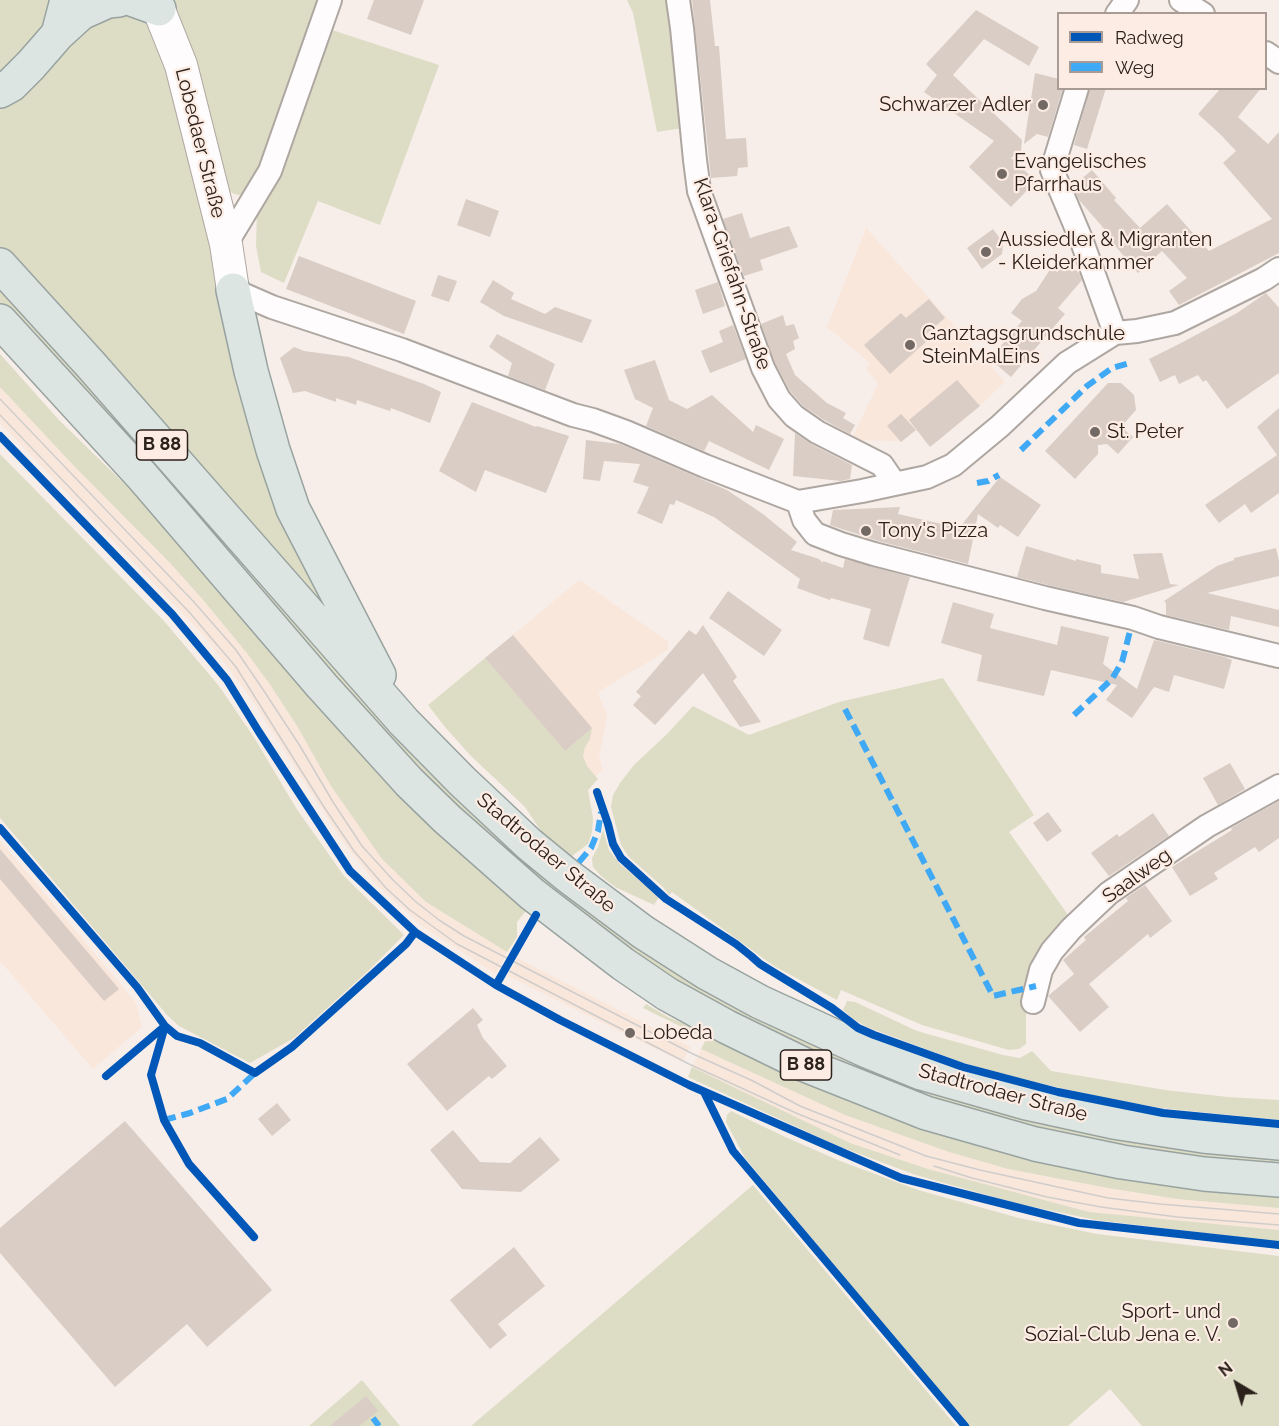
<!DOCTYPE html>
<html>
<head>
<meta charset="utf-8">
<style>
  body { margin:0 }
  #map { position:relative; width:1279px; height:1426px; overflow:hidden; background:#f7eee9; font-family:Raleway,sans-serif }
  canvas { display:block }
  .legend { position:absolute; left:1057px; top:12px; width:210px; height:78px; box-sizing:border-box; background:#fdece3; border:2px solid #a99b93; margin:0; padding:8px 10px; list-style:none; font-size:18px; color:#2c221c }
  .legend li { display:flex; align-items:center; gap:12px; height:30px }
  .legend b { width:30px; border:2px solid #a99b93 }
  .north { position:absolute; left:1207px; top:1354px; width:60px; height:60px; -webkit-text-stroke:4px #fdece3; paint-order:stroke; rotate:322deg; font-size:16px; font-weight:700; line-height:24px; text-align:center; color:#2c221c }
  .north::after { content:''; display:block; margin:auto; width:21px; height:27px; background:#2c221c; clip-path:polygon(50% 0,100% 100%,50% 72%,0 100%) }
</style>
</head>
<body>
<div id="map">
<canvas width="1279" height="1426"></canvas>
<ul class="legend">
<li><b style="height:8px;background:#0057b8"></b>Radweg</li>
<li><b style="height:8px;background:#3fa9f5"></b>Weg</li>
</ul>
<div class="north">N</div>
</div>
<script>
const g = document.querySelector('canvas').getContext('2d');
g.lineJoin = 'round';
function paint(path, color) { g.fillStyle = color; g.fill(path, 'evenodd'); }
const poly = rows => new Path2D(rows.map(r => 'M' + r).join(''));
function stroke(path, color, width, dash) { g.strokeStyle = color; g.lineWidth = width; g.lineCap = dash ? 'butt' : 'round'; g.setLineDash(dash || []); g.stroke(path); }
function label(font, color, halo, rows, align = 'center') {
  g.font = font + ' Raleway,sans-serif'; g.lineWidth = 4.5; g.setLineDash([]); g.textBaseline = 'middle'; g.strokeStyle = halo; g.fillStyle = color; for (const [text, x, y, turn = 0] of rows) {
    g.save(); g.translate(x, y); g.rotate((+turn || 0) * Math.PI / 180); g.textAlign = isNaN(turn) ? turn : align; if (halo) g.strokeText(text, 0, 0); g.fillText(text, 0, 0); g.restore();
  }
}
const built = poly([
  [866,228,1005,382,980,406,930,447,916,430,901,442,899,441,851,440,878,384,866,368,870,363,827,327],
  [0,387,75,467,171,564,204,601,246,652,269,683,297,726,332,786,382,859,426,902,507,952,496,974,422,926,375,883,340,838,252,700,205,637,0,423],
  [579,580,668,641,668,650,598,692,607,716,599,757,603,770,574,793,441,695],
  [0,840,136,1003,142,1027,93,1069,0,961],
  [517,958,691,1047,682,1062,508,976],
  [701,1049,845,1115,949,1152,1008,1169,1108,1188,1177,1199,1279,1208,1279,1230,1089,1212,928,1169,850,1143,692,1067]
]);
const green = poly([
  [0,0,58,0,50,25,0,79],
  [169,0,326,0,259,182,246,194,240,195,234,194,228,190],
  [627,0,666,0,671,25,683,128,657,132,633,13],
  [115,7,151,23,346,635,37,287,0,248,0,102,66,38],
  [329,29,439,65,380,225,318,201,284,283,261,272,256,246,257,211],
  [0,284,554,880,547,889,409,763,61,368,0,303],
  [0,354,59,420,139,498,530,906,517,922,517,937,507,952,426,902,382,859,331,786,297,726,269,683,246,652,204,601,171,564,75,467,0,387],
  [0,454,164,621,219,686,255,739,296,808,344,876,404,935,366,973,294,1038,250,1063,179,1026,167,1015,0,818],
  [485,658,565,751,592,728,590,739,585,747,583,756,587,766,598,779,588,790,593,818,592,832,588,844,568,859,547,840,525,807,470,755,445,727,428,705],
  [943,678,1034,815,1009,832,1071,919,1026,998,1026,1044,1019,1049,1009,1050,922,1025,841,990,837,1000,774,966,672,892,669,895,663,887,629,857,621,845,611,807,613,795,620,783,634,765,667,734,693,706,749,735,839,702],
  [603,830,609,850,620,864,659,897,654,905,615,887,601,876,593,867,592,858,598,847],
  [567,890,761,1015,1279,1154,1279,1169,1087,1143,908,1094,704,1002,559,901],
  [847,1001,855,1002,917,1031,1003,1055,1020,1058,1032,1051,1051,1071,1165,1090,1228,1097,1279,1100,1279,1120,1161,1108,1111,1099,1051,1086,993,1072,958,1061,867,1027,853,1019,843,1010],
  [646,1004,668,1017,708,1033,798,1077,1279,1195,1279,1208,1177,1199,1108,1188,1008,1169,949,1152,845,1115,701,1049,706,1039,643,1008],
  [692,1067,850,1143,928,1169,1089,1212,1279,1230,1279,1242,1096,1220,1019,1204,916,1175,838,1146,688,1077],
  [731,1111,783,1136,840,1161,918,1190,1019,1218,1097,1234,1279,1256,1279,1426,1142,1426,1110,1389,1068,1426,968,1426,745,1158,726,1122,727,1115],
  [753,1185,956,1426,471,1426],
  [362,1380,400,1426,309,1426]
]);
const building = poly([
  [374,0,424,0,411,35,367,19],
  [692,0,710,0,715,46,719,46,726,139,746,138,748,167,738,168,737,176,711,178],
  [976,10,1039,47,1029,66,984,39,953,75,1022,140,1021,151,1011,158,1036,181,1011,207,969,167,994,141,924,92,937,75,926,64],
  [1035,73,1059,79,1059,88,1063,88,1048,137,1037,134,1024,144],
  [1090,88,1106,88,1087,149,1074,145],
  [1221,88,1261,88,1238,117,1268,144,1279,132,1279,253,1179,305,1169,291,1187,278,1162,251,1138,273,1112,242,1114,240,1079,200,1073,186,1092,170,1116,198,1114,200,1140,228,1167,204,1209,251,1272,219,1223,163,1236,151,1221,135,1198,114],
  [466,199,499,211,490,237,457,225],
  [742,213,750,238,789,226,798,247,760,260,763,270,744,276,723,219],
  [993,229,1003,243,1002,254,982,269,967,248],
  [299,256,416,301,404,334,286,289],
  [1065,261,1079,273,1082,280,1058,308,1065,314,1011,377,990,359,1022,321,1011,313,1022,299,1036,291,1051,268,1057,272],
  [438,275,457,281,449,302,431,296],
  [493,280,514,293,511,299,545,314,555,307,592,320,582,343,504,316,480,302],
  [718,282,725,306,703,314,695,290],
  [1266,293,1279,308,1279,373,1227,409,1206,380,1203,382,1198,375,1179,384,1175,375,1160,382,1149,359,1181,343,1237,313],
  [929,299,945,318,924,336,927,341,890,374,864,345,901,313,906,318],
  [783,315,786,326,794,324,799,338,793,341,795,349,786,354,795,375,827,403,846,413,843,418,855,425,850,434,824,420,803,406,790,391,775,363,761,324],
  [733,325,746,359,710,373,701,351,723,342,719,331],
  [497,334,555,364,545,390,508,376,512,363,489,347],
  [294,347,304,351,349,357,424,384,441,392,430,423,391,408,390,411,357,400,356,405,336,398,336,402,305,391,293,393,280,358],
  [655,360,669,400,687,409,712,395,753,432,756,425,784,439,769,470,709,441,704,451,646,426,653,408,635,399,624,370],
  [957,380,980,406,930,447,909,420],
  [1108,383,1121,383,1134,395,1136,410,1121,427,1133,437,1118,454,1107,444,1098,445,1098,454,1075,479,1045,451],
  [472,402,536,427,537,426,569,436,546,493,485,470,476,492,439,471],
  [1279,408,1279,493,1251,513,1245,504,1219,523,1205,505,1277,455,1257,427],
  [901,414,916,430,901,442,887,426],
  [795,433,811,444,852,465,850,479,841,481,793,476],
  [586,440,620,444,727,490,763,514,797,542,791,550,819,559,823,563,823,561,843,568,845,559,910,577,889,647,863,639,871,609,831,598,830,600,797,588,800,579,714,517,676,500,674,505,670,504,662,524,637,513,649,487,633,482,640,464,604,461,600,481,583,479],
  [1000,477,1041,505,1018,537,1000,525,998,528,978,514,968,564,878,541,830,525,833,510,900,507,898,514,959,528],
  [1026,546,1076,561,1076,559,1101,565,1101,573,1139,579,1133,554,1162,553,1170,584,1179,585,1123,602,1048,585,1017,577],
  [1276,548,1279,561,1279,576,1207,593,1279,610,1279,627,1231,616,1229,630,1166,615,1166,603,1164,601,1217,566,1234,560,1234,558],
  [728,591,782,630,764,656,709,618],
  [953,602,994,614,990,628,1057,645,1061,626,1109,637,1103,664,1137,689,1154,640,1225,657,1232,660,1224,689,1174,675,1169,692,1154,687,1132,718,1106,700,1117,685,1051,670,1044,696,977,681,982,655,941,643],
  [703,625,737,677,733,681,761,722,740,727,703,673,655,725,633,705,641,696,636,692,689,630,696,635],
  [513,635,592,728,565,751,485,658],
  [1230,763,1245,789,1218,805,1203,778],
  [1279,801,1279,838,1259,852,1255,847,1214,873,1218,879,1190,896,1172,867,1232,830,1231,828],
  [1048,812,1062,831,1047,842,1033,823],
  [1153,813,1169,836,1109,876,1091,853,1117,834,1119,837],
  [0,849,119,989,104,1001,0,879],
  [1145,885,1172,921,1150,938,1148,934,1089,984,1109,1007,1080,1032,1048,996,1074,974,1063,960,1086,940,1084,937,1128,901,1126,898],
  [473,1008,483,1020,477,1025,483,1038,507,1066,492,1079,489,1076,447,1111,407,1064],
  [277,1103,291,1120,272,1136,258,1119],
  [125,1121,272,1290,207,1347,187,1324,115,1387,0,1253,0,1228],
  [453,1130,480,1162,510,1163,540,1137,560,1160,521,1192,462,1189,430,1150],
  [514,1247,545,1286,498,1324,507,1335,490,1349,450,1300],
  [366,1396,378,1411,359,1426,330,1426]
]);
const minor = poly([
  [678,0,682,28,695,160,699,191,763,368,779,399,794,416,817,432,882,465,895,484],
  [1181,0,1203,14],
  [1117,14,1127,0],
  [1266,53,1279,62],
  [1077,88,1052,170,1081,239,1115,333],
  [226,244,270,171,330,0],
  [233,290,272,307,402,350,573,415,593,420,626,432,705,466,798,502],
  [798,502,862,491,927,477,953,465,1000,426,1067,363,1115,333,1137,331,1175,323,1264,279,1279,269],
  [798,502,804,520,815,534,841,544,874,554,1045,598,1133,618,1159,627,1279,656],
  [1033,1002,1041,970,1052,951,1071,929,1109,893,1207,826,1279,786]
]);
const secondary = poly([
  [155,0,181,65,226,244,233,290]
]);
const primary = poly([
  [134,0,159,9],
  [58,34,81,13,108,1,119,0],
  [0,91,11,85,31,65,58,34,67,0],
  [0,265,91,365,404,722,462,781,529,844,568,876,643,932,707,973,760,1002,867,1051,921,1073,1026,1103,1113,1122,1203,1136,1279,1143],
  [233,290,251,371,273,450,293,509,379,675],
  [0,321,142,476,322,686,409,782,447,819,532,894,623,964,667,994,727,1027,805,1065,926,1113,1035,1144,1122,1162,1204,1174,1279,1180]
]);
const tram = poly([
  [0,399,193,601,236,650,262,688,300,746,333,802,362,846,393,880,415,901,439,920,464,936,693,1054,753,1081,800,1106,926,1156,980,1170,1108,1198,1160,1204,1279,1214],
  [0,415,190,613,236,667,324,807,354,851,386,888,410,910,457,944,689,1064,796,1113,900,1155],
  [934,1166,972,1178,1047,1197,1101,1207,1177,1217,1279,1225]
]);
const quiet = poly([
  [1021,450,1087,386,1112,368,1130,363],
  [977,483,988,481,999,475],
  [845,709,993,996,1036,986],
  [1074,715,1112,679,1122,662,1130,631],
  [579,862,591,848,598,831,601,812],
  [164,1120,190,1113,227,1099,255,1073],
  [373,1418,379,1426]
]);
const cycleway = poly([
  [0,436,172,614,227,680,259,732,350,871,415,932,496,985,560,1020,689,1085,901,1178,1079,1223,1279,1245],
  [597,792,608,824,613,844,621,858,666,899,736,944,751,956,760,964,832,1008,858,1028,874,1035,963,1067,1058,1092,1163,1113,1279,1124],
  [0,828,137,987,165,1026,177,1036,200,1043,255,1073,292,1047,406,944,415,932],
  [496,985,536,915],
  [165,1026,151,1075,164,1120,189,1164,254,1237],
  [106,1076,165,1026],
  [704,1092,733,1151,965,1426]
]);
const markers = [
  [1043,105,6,"#736964"],
  [1002,174,6,"#736964"],
  [986,252,6,"#736964"],
  [910,345,6,"#736964"],
  [1095,432,6,"#736964"],
  [866,531,6,"#736964"],
  [630,1033,6,"#736964"],
  [1233,1323,6,"#736964"]
];
const shields = [
  [162,445,51],
  [806,1065,51]
];
const shieldNames = [
  ["B 88",162,445],
  ["B 88",806,1065]
];
const poiNames = [
  ["Schwarzer Adler",1031,105,"right"],
  ["Evangelisches",1014,162],
  ["Pfarrhaus",1014,185],
  ["Aussiedler & Migranten",998,240],
  ["- Kleiderkammer",998,263],
  ["Ganztagsgrundschule",922,334],
  ["SteinMalEins",922,357],
  ["St. Peter",1107,432],
  ["Tony's Pizza",878,531],
  ["Lobeda",642,1033],
  ["Sport- und",1221,1312,"right"],
  ["Sozial-Club Jena e. V.",1221,1335,"right"]
];
const streetNames = [
  ["Lobedaer Straße",200,143,76],
  ["Klara-Griefahn-Straße",732,274,71],
  ["Stadtrodaer Straße",546,853,40],
  ["Saalweg",1137,876,-36],
  ["Stadtrodaer Straße",1003,1093,15]
];
paint(built, '#fae7dc');
paint(green, '#dddcc5');
paint(building, '#dacdc5');
stroke(minor, '#aea6a1', 26);
stroke(secondary, '#aea6a1', 34);
stroke(primary, '#98a3a0', 36);
stroke(minor, '#fefcfc', 22);
stroke(secondary, '#fefcfc', 32);
stroke(primary, '#dde5e3', 33);
stroke(tram, '#cfcdcb', 1.5);
stroke(quiet, '#3fa9f5', 6, [12, 6]);
stroke(cycleway, '#0057b8', 8);
for (const [x, y, r, color] of markers) { const dot = new Path2D(); dot.arc(x, y, r, 0, 2 * Math.PI); g.fillStyle = color; g.fill(dot); stroke(dot, '#fdece3', 2); }
for (const [x, y, w] of shields) { const box = new Path2D(); box.roundRect(x - w / 2, y - 15, w, 30, 4.5); g.fillStyle = '#fdece3'; g.fill(box); stroke(box, '#2c221c', 1.5); }
label('bold 18px', '#2c221c', null, shieldNames);
label('20px', '#2c221c', '#fdece3', poiNames, 'left');
label('20px', '#2c221c', '#fdece3', streetNames);
</script>
</body>
</html>
